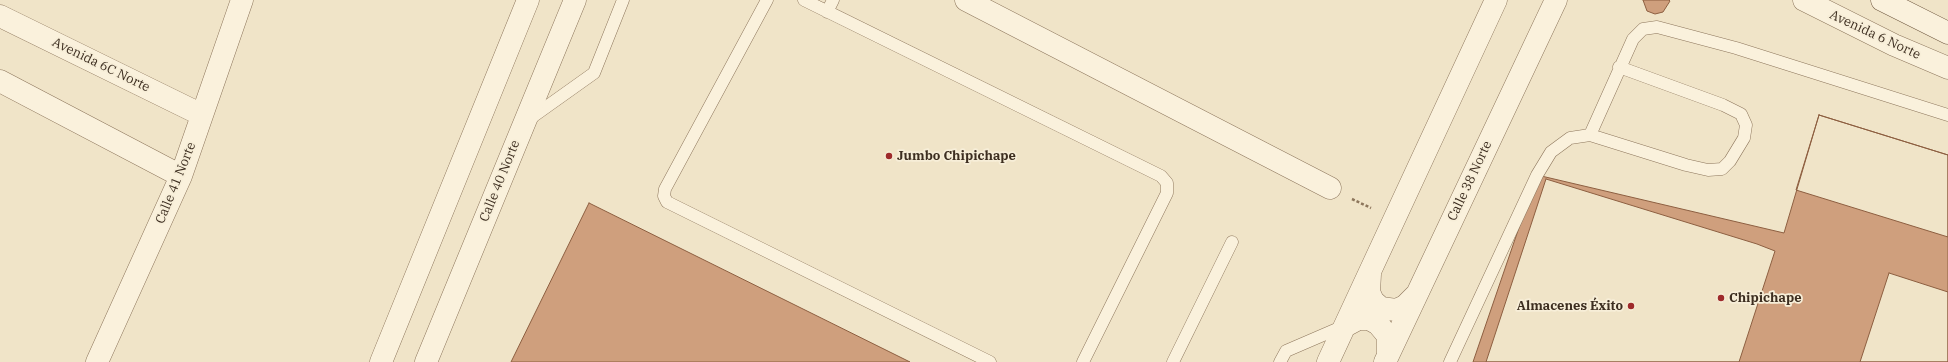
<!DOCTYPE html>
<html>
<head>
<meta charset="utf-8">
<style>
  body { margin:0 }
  canvas { display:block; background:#f0e4c8 }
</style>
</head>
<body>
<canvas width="1948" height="362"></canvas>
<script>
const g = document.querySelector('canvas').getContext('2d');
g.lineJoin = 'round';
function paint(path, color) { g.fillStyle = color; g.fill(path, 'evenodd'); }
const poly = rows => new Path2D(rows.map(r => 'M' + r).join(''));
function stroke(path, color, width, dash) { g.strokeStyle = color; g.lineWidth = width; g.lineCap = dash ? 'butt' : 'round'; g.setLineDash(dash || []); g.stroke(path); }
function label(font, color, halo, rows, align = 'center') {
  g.font = font + ' "IBM Plex Serif",serif'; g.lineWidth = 3.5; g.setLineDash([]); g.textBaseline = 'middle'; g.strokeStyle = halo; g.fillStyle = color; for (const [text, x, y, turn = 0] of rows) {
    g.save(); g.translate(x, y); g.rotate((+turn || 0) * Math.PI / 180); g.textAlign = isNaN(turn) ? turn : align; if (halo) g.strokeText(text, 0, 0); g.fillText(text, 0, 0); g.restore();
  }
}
const building = poly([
  [1643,0,1669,0,1670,1,1663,12,1655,14,1647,11,1643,0],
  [1819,115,1948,155,1948,237,1796,190,1819,115],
  [1819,115,1948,155,1948,362,1473,362,1537,175,1784,233,1819,115],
  [1546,179,1757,244,1775,251,1739,362,1486,362,1546,179],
  [589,203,910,362,511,362,589,203],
  [1889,273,1948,292,1948,362,1860,362,1889,273]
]);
const path = poly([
  [1352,199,1371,208]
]);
const service = poly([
  [767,0,665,189,664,196,667,202,990,362],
  [804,0,1161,176,1167,183,1167,193,1083,362],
  [827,12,833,0],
  [528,120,594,73,623,0],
  [1590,135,1633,39,1643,29,1657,27,1736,48,1948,115],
  [1173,362,1232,242],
  [1280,362,1286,351,1344,326],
  [1450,362,1537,175,1551,152,1570,138,1590,135,1686,165,1708,170,1722,169,1730,161,1744,138,1746,125,1741,114,1723,105,1619,67]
]);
const minor = poly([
  [966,0,1330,188],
  [0,16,202,115],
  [0,81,181,176],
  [1370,274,1369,292,1373,301,1381,308,1396,310,1405,306,1416,295],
  [1345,326,1358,319,1369,319,1378,324,1388,336,1388,355],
  [97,362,181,176,242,0],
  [1328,362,1496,0],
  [1385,362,1556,0]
]);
const tertiary = poly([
  [1804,0,1894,45,1948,68],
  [381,362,528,0],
  [426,362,575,0]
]);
const secondary = poly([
  [1882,0,1948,33]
]);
const markers = [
  [889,156,4,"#9e2a2b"],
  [1721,298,4,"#9e2a2b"],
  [1631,306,4,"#9e2a2b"]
];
const streetNames = [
  ["Avenida 6 Norte",1875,35,25],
  ["Avenida 6C Norte",101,65,26],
  ["Calle 40 Norte",500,181,-68],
  ["Calle 38 Norte",1470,181,-65],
  ["Calle 41 Norte",176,183,-68]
];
const poiNames = [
  ["Jumbo Chipichape",897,156],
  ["Chipichape",1729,298],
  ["Almacenes Éxito",1623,306,"right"]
];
paint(building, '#cf9f7d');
stroke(building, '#8d5f41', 1);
stroke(service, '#8d765c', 13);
stroke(minor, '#8d765c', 23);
stroke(tertiary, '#8d765c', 23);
stroke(secondary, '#6f573f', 23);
stroke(path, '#8d765c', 2.5, [3, 2]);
stroke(service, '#faf1dc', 12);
stroke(minor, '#faf1dc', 22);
stroke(tertiary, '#faf1dc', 22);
stroke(secondary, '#faf1dc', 22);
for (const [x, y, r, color] of markers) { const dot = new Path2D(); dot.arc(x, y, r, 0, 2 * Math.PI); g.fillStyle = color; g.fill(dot); stroke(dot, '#f7eed8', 1.5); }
label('13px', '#3d2e20', '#f7eed8', streetNames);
label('bold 13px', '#3d2e20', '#f7eed8', poiNames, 'left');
</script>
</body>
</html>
